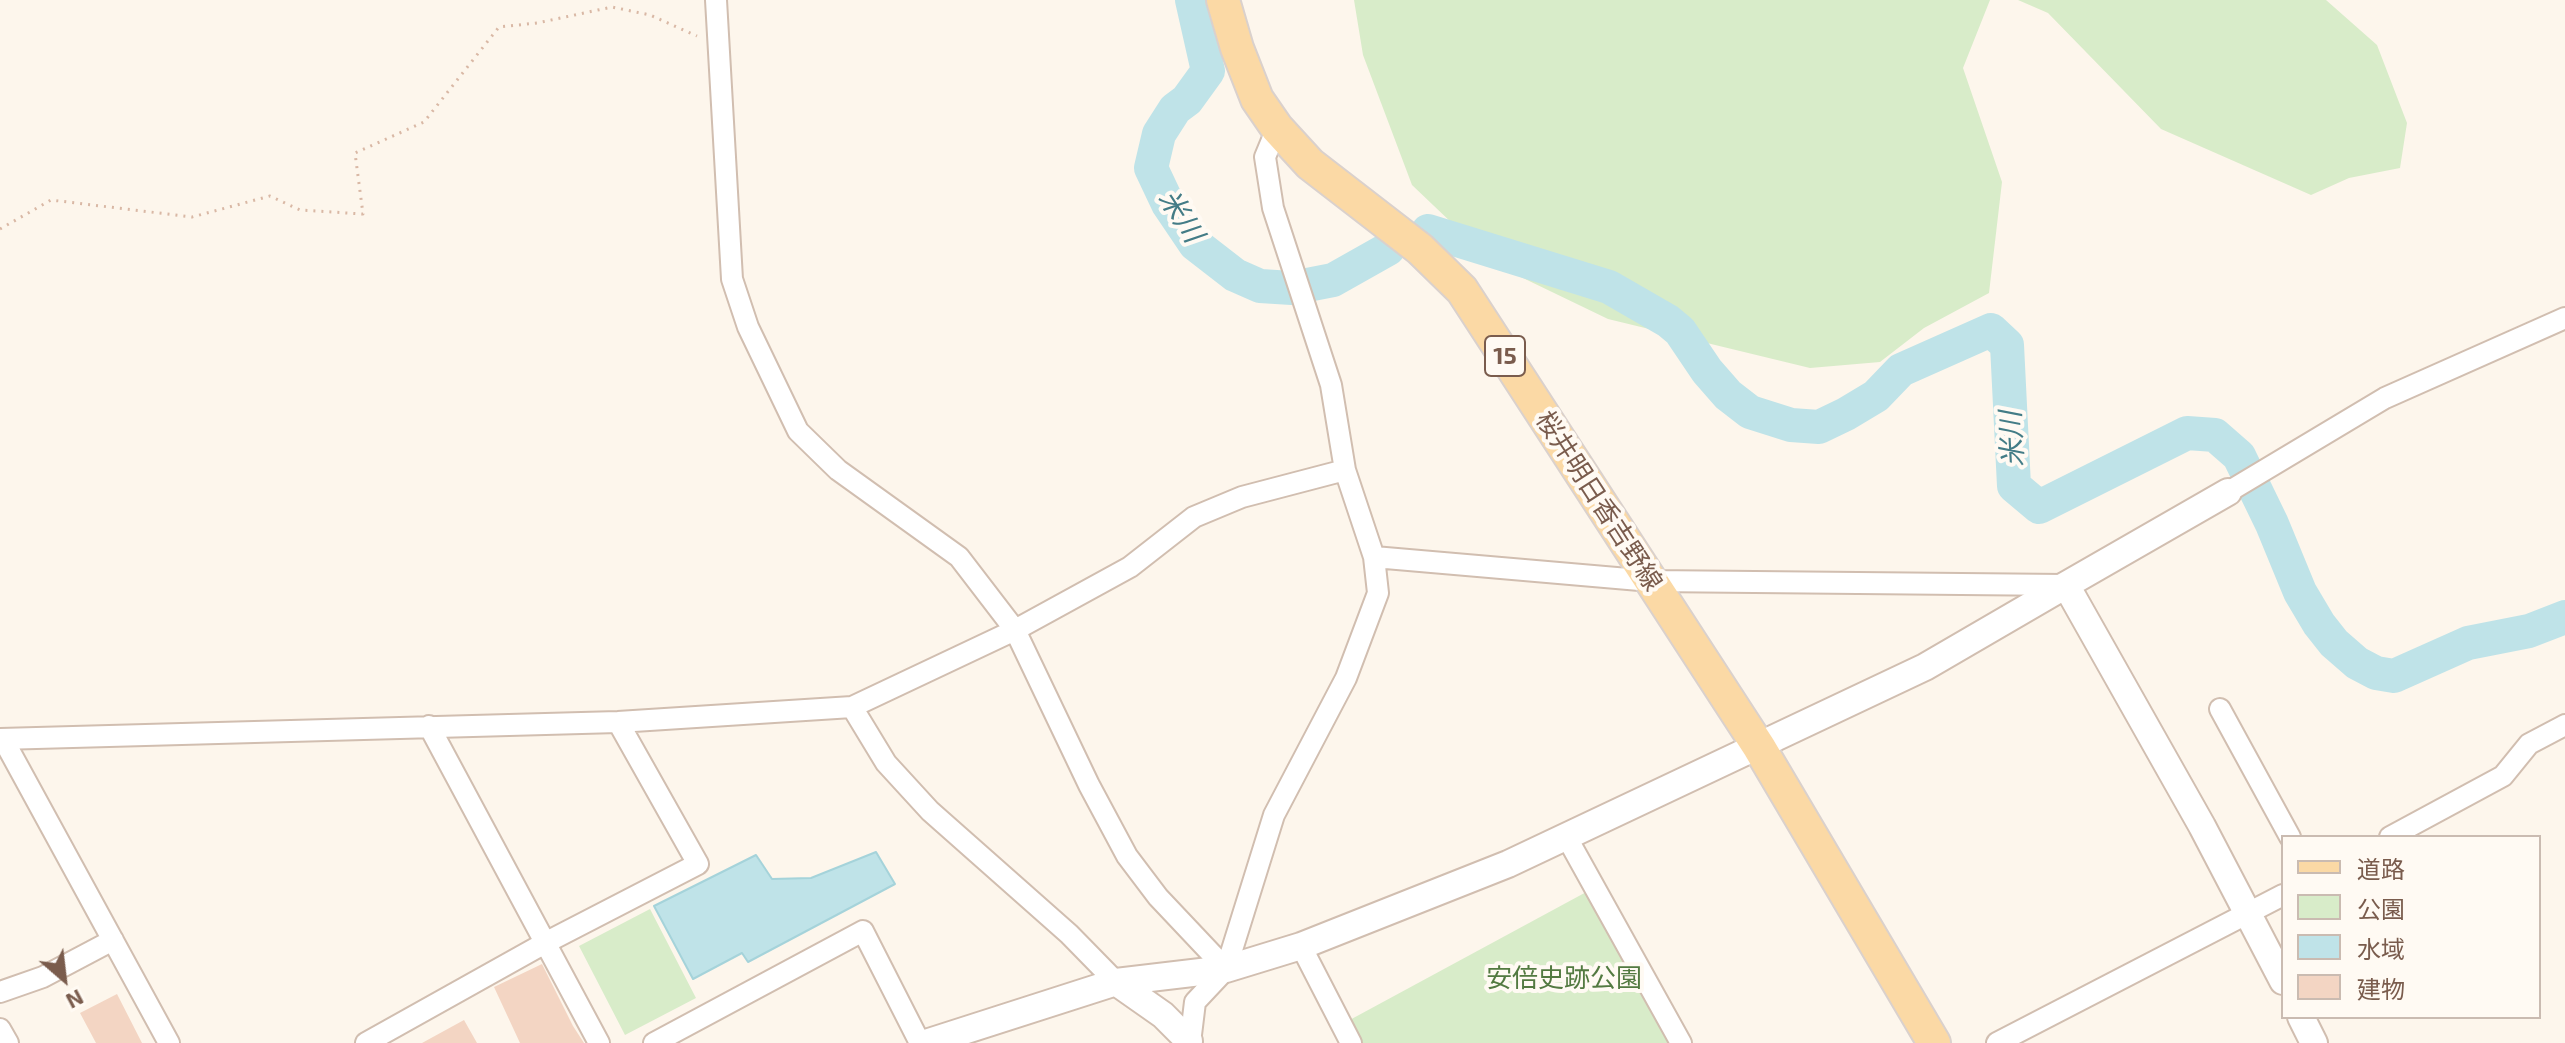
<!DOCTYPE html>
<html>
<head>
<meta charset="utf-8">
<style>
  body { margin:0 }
  #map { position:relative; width:2565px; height:1043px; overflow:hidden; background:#fdf6ec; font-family:"Exo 2","Noto Sans JP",sans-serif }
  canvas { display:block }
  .legend { position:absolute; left:2281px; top:835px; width:260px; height:184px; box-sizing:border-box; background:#fffaf3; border:2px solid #cabbb1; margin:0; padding:10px 14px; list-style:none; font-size:24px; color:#7a5c4d }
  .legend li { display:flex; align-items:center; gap:16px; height:40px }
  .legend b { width:40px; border:2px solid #cabbb1 }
  .north { position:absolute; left:24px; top:939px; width:80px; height:80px; -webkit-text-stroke:6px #fffaf3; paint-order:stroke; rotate:152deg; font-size:22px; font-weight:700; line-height:32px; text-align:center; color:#7a5c4d }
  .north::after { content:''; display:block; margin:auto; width:28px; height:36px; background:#7a5c4d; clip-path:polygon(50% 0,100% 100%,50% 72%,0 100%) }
</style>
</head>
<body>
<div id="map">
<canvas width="2565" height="1043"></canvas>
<ul class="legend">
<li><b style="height:10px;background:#fbd9a5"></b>道路</li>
<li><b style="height:22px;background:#d8ecc9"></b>公園</li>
<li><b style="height:22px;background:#bfe3e8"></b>水域</li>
<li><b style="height:22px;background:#f3d5c3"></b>建物</li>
</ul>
<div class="north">N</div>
</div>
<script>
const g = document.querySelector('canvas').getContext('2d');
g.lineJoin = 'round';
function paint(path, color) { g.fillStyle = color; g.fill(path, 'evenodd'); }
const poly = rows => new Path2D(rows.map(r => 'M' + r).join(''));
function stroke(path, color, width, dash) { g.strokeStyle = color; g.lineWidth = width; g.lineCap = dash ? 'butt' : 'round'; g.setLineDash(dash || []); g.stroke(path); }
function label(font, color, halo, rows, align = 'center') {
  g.font = font + ' "Exo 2","Noto Sans JP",sans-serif'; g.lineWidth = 8; g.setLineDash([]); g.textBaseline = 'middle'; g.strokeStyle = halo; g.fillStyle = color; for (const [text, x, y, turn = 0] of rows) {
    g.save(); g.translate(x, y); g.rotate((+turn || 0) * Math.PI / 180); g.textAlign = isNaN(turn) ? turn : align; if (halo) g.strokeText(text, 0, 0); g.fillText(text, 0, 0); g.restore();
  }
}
const green = poly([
  [1354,0,1990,0,1963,68,2002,182,1989,293,1924,328,1880,362,1810,368,1608,319,1496,265,1412,185,1363,55],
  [2018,0,2326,0,2377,45,2407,123,2400,168,2349,178,2311,195,2161,129,2048,13],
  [1590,890,1673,1043,1357,1043,1346,1022],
  [650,909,696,998,625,1035,579,946]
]);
const water = poly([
  [876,852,895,884,748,962,742,953,693,979,654,906,756,855,772,879,811,878,876,852]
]);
const river = poly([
  [1192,0,1208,71,1187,100,1175,109,1159,134,1151,168,1168,204,1195,244,1235,275,1260,286,1292,288,1333,280,1388,249],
  [1428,231,1609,287,1668,321,1680,331,1707,371,1728,395,1750,412,1791,425,1819,427,1846,414,1876,396,1901,370,1991,330,2007,345,2014,486,2039,507,2187,433,2215,435,2239,456,2272,524,2300,592,2319,624,2334,643,2357,663,2376,673,2394,676,2468,643,2529,631,2565,617]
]);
const building = poly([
  [542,964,573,1026,584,1043,520,1043,494,987],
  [117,994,142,1043,96,1043,80,1013],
  [464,1020,477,1043,422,1043]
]);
const path = poly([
  [0,229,51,200,192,217,270,196,300,210,363,214,355,153,424,122,499,27,537,23,612,7,650,15,697,36]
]);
const minor = poly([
  [716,0,732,279,748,327,798,431,838,470,959,557,1015,630,1089,785,1127,856,1158,897,1226,969],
  [2228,492,2385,398,2565,318],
  [1374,557,1651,581,2065,585],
  [852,707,886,763,930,811,1069,934,1116,982],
  [2220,709,2290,837],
  [429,726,599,1043],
  [0,739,618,722,852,707,1015,630,1130,567,1194,517,1242,497,1345,470],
  [3,739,169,1043],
  [1566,836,1681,1043],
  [2390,837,2503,776,2529,744,2565,725],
  [1301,946,1351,1043],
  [0,992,43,977,113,940],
  [0,1029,8,1043],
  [366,1043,545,943,698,864,618,722],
  [654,1043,863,931,920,1043],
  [1190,1043,1195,1002,1226,969,1274,815,1346,678,1378,593,1374,557,1345,470,1331,385,1273,208,1265,157,1277,128],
  [1997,1043,2283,895]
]);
const tertiary = poly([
  [2066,585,2228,492],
  [1116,982,1163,1015,1189,1041],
  [2301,1017,2314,1043],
  [926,1043,1116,982,1226,969,1301,946,1508,864,1925,667,2066,585,2202,826,2283,981]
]);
const primary = poly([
  [1223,0,1237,48,1257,99,1277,128,1310,164,1420,249,1462,290,1759,747,1934,1043]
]);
const shields = [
  [1505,356,40]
];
const shieldNames = [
  ["15",1505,356]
];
const streetNames = [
  ["桜井明日香吉野線",1599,501,57]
];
const parkNames = [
  ["安倍史跡公園",1564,978]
];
const waterNames = [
  ["米川",1181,216,57],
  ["米川",2012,439,-93]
];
paint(green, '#d8ecc9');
paint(water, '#bfe3e8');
stroke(water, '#a5d3da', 2);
stroke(river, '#bfe3e8', 34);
paint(building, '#f3d5c3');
stroke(minor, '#d1beb0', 24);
stroke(tertiary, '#d1beb0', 30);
stroke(primary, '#dad1cd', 36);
stroke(path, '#d9b8a5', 3, [2, 6]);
stroke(minor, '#fff', 20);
stroke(tertiary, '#fff', 26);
stroke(primary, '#fbd9a5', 32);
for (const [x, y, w] of shields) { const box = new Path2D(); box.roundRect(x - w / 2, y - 20, w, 40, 6); g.fillStyle = '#fffaf3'; g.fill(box); stroke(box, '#7a5c4d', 2); }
label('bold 24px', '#7a5c4d', null, shieldNames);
label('26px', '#7a5c4d', '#fffaf3', streetNames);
label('26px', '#537a41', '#fffaf3', parkNames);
label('italic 28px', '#437c86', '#fffaf3', waterNames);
</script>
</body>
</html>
